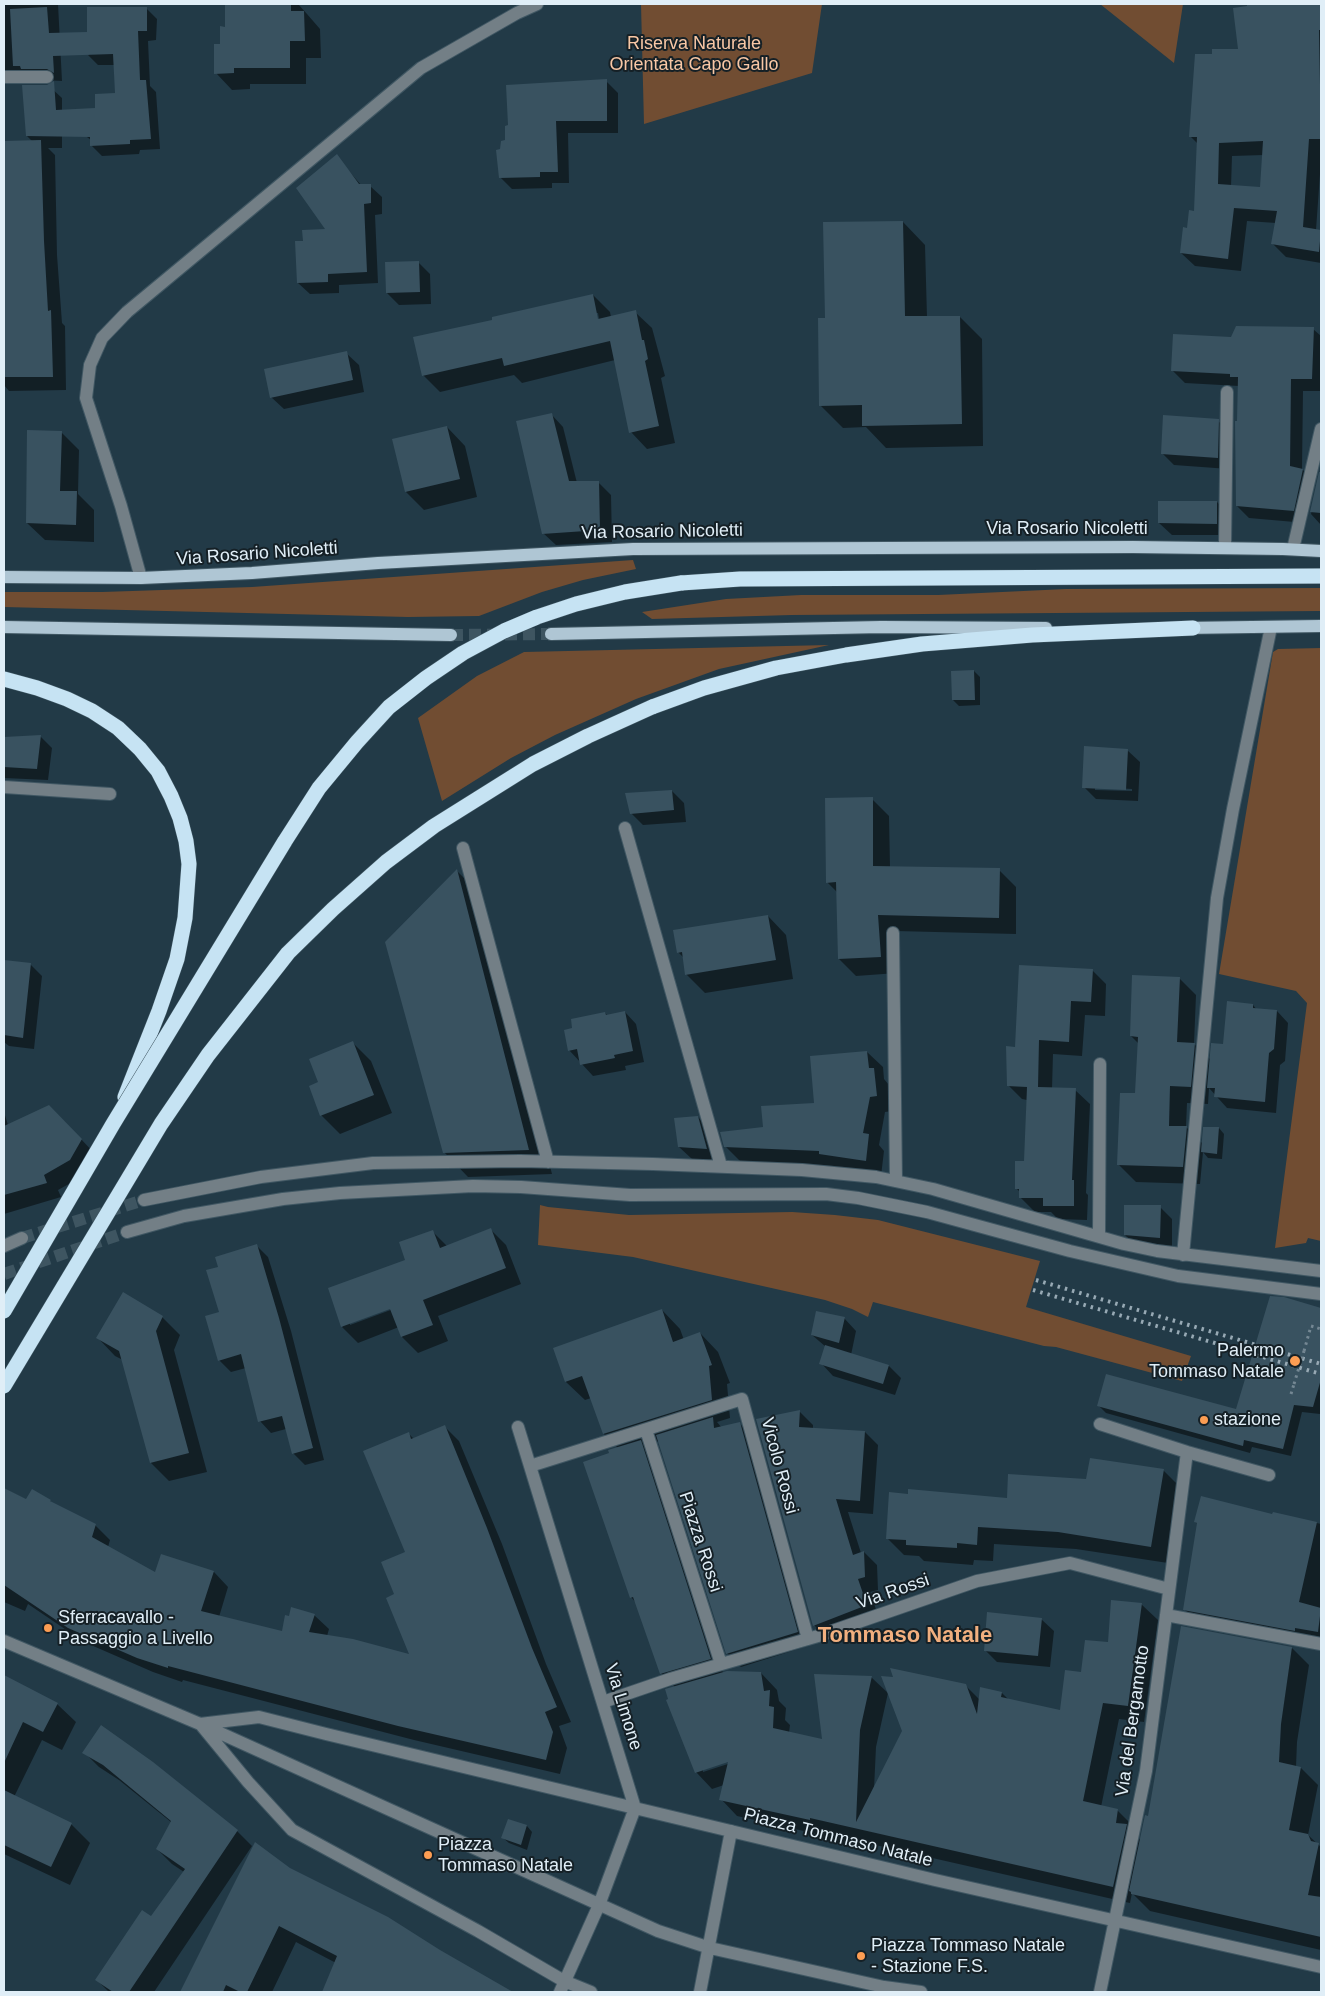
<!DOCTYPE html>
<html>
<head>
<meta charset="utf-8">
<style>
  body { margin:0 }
  #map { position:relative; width:1325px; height:1996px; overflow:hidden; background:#223a47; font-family:Helvetica,sans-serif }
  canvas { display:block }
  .frame { position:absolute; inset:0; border:5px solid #e0eef7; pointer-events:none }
</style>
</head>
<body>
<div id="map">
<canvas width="1325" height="1996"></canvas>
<div class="frame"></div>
</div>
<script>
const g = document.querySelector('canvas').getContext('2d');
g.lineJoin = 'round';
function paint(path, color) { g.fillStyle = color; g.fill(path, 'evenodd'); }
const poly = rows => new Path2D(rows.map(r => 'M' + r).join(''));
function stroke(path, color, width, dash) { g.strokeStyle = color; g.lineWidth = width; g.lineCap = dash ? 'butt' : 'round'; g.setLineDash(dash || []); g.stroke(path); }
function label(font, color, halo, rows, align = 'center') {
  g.font = font + ' Helvetica,sans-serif'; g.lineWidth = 4; g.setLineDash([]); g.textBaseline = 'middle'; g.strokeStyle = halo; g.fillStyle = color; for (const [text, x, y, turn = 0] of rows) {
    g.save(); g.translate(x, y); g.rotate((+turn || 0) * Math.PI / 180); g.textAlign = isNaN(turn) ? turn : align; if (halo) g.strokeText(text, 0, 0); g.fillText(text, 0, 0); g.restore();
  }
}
const green = poly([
  [641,4,822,4,812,73,644,124],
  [1100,4,1183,4,1174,63],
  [633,560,636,569,583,580,542,592,479,616,408,617,4,607,4,592,102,592,252,587],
  [1321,588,1321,611,792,615,652,619,642,612,726,599,801,595,938,595,1066,589],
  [829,645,719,669,636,699,555,735,511,758,442,801,418,718,477,676,524,652],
  [1321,648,1321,1241,1308,1238,1306,1243,1275,1248,1307,1003,1296,991,1219,974,1273,652,1278,649],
  [540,1205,548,1207,629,1215,792,1212,835,1215,878,1220,1040,1261,1026,1307,1191,1356,1182,1381,1056,1347,1044,1346,873,1302,868,1317,852,1309,825,1300,633,1257,538,1245]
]);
const shadow = poly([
  [4,4,58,4,62,81,4,78],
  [226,4,298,4,307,14,320,29,321,58,306,58,306,84,250,84,250,89,232,90,216,73,221,46,226,28],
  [1248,4,1321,4,1321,160,1316,230,1321,231,1321,263,1286,257,1273,244,1276,223,1247,221,1241,271,1195,266,1181,253,1188,229,1195,212,1198,144,1190,136,1213,55,1240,50],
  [1264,155,1261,188,1231,187,1232,156],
  [146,8,157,19,156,40,148,41,150,86,156,92,160,149,140,150,139,154,102,156,91,145,91,140,87,137,96,109,116,94,114,65,98,65,88,55],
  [606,81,618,93,618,133,568,133,569,183,552,183,552,188,512,189,500,177,502,150,507,141],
  [49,86,62,98,62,148,48,148,55,155,57,255,62,323,65,326,66,390,9,391,4,385,4,142,32,141,27,136],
  [336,156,361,185,370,186,382,197,382,214,375,215,378,283,339,285,339,293,310,294,298,283,304,242,327,230],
  [903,222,925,245,927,317,960,317,982,339,983,446,886,448,866,427,843,428,820,405,826,319],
  [418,262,430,274,431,304,399,305,387,293],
  [593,295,610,312,611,317,635,312,652,328,665,376,661,378,675,443,647,449,631,432,615,360,522,383,514,375,440,392,423,375,494,321],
  [595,313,598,313,600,325],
  [1313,329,1321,336,1321,391,1303,391,1302,469,1315,482,1306,523,1249,518,1237,506,1239,386,1185,383,1172,370,1232,339],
  [346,353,359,365,364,392,284,409,271,397],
  [551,414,563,427,577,483,598,482,611,495,612,542,556,545,543,533],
  [1218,421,1230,432,1229,469,1174,465,1162,453],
  [447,427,465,446,477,497,424,510,406,492],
  [61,432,79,450,78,494,94,510,94,542,45,540,27,523],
  [1320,474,1321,474,1321,525,1311,514],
  [1217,502,1229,514,1229,535,1172,535,1159,523],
  [974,671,980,677,980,705,959,706,953,700],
  [40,736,52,748,48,780,4,778,4,738],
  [1127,750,1140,762,1138,801,1096,799,1084,787],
  [1095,787,1132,789,1132,791,1095,790],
  [672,791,684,803,686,822,643,825,631,813],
  [872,799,889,816,890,867,999,870,1016,887,1016,934,895,931,897,973,856,976,839,959,838,893,827,882],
  [457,871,481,895,552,1174,468,1177,444,1152],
  [768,916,786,935,793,979,705,993,686,974,684,958,678,952],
  [4,962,30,964,42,976,34,1049,9,1046,4,1042],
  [1092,970,1106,984,1105,1016,1085,1015,1082,1056,1053,1054,1052,1089,1075,1090,1090,1104,1086,1193,1088,1195,1087,1220,1058,1219,1051,1212,1035,1212,1020,1197,1021,1193,1016,1188,1025,1163,1027,1100,1022,1099,1008,1085,1016,1048],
  [1179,978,1196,995,1194,1044,1211,1060,1224,1045,1253,1005,1257,1010,1277,1011,1288,1023,1285,1061,1280,1065,1276,1113,1227,1108,1209,1088,1208,1104,1187,1103,1186,1127,1203,1144,1219,1128,1224,1134,1222,1159,1208,1158,1203,1152,1200,1184,1136,1182,1118,1164,1137,1095,1139,1044,1131,1036],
  [625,1012,636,1024,644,1062,625,1066,626,1070,593,1076,569,1050,574,1029,605,1013,608,1016],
  [353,1043,371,1061,392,1113,340,1134,321,1115,320,1083],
  [867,1052,883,1067,884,1079,889,1085,892,1111,885,1112,879,1145,884,1151,881,1176,836,1169,833,1166,741,1162,725,1146,816,1104],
  [4,1112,8,1125,64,1121,96,1155,85,1175,58,1190,61,1197,4,1214],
  [698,1117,710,1130,718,1161,692,1159,679,1147],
  [1160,1207,1172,1219,1172,1249,1137,1247,1125,1235],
  [490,1229,506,1245,521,1284,438,1316,448,1341,418,1353,402,1337,399,1327,358,1343,342,1327,407,1261,432,1231,447,1246],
  [396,1305,396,1308,350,1325,350,1323],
  [256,1245,268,1257,291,1331,324,1460,305,1465,293,1453,286,1429,271,1433,260,1421,246,1368,231,1372,219,1360,221,1313,219,1267],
  [1283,1299,1321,1309,1321,1411,1320,1414,1302,1412,1291,1456,1252,1447,1250,1453,1106,1413,1098,1405,1237,1411],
  [662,1310,680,1329,684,1340,700,1333,718,1352,730,1383,727,1384,730,1418,717,1422,722,1428,739,1423,753,1437,811,1645,741,1667,727,1653,659,1441,644,1445,653,1454,723,1673,761,1673,777,1690,779,1701,786,1708,785,1720,790,1725,789,1733,824,1741,871,1677,888,1693,876,1747,874,1789,965,1685,980,1700,1002,1693,1009,1700,1062,1712,1082,1674,1141,1604,1158,1620,1144,1722,1119,1719,1101,1807,1117,1810,1133,1826,1133,1832,1141,1841,1292,1648,1309,1665,1297,1742,1296,1767,1301,1768,1318,1785,1308,1835,1321,1847,1321,1950,1150,1911,1132,1893,1130,1903,827,1834,826,1836,737,1816,721,1799,724,1785,712,1789,696,1772,675,1687,661,1673,637,1604,631,1597,611,1454,618,1448,604,1434,591,1398,585,1400,566,1382,555,1349],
  [733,1759,734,1762,703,1772,703,1769],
  [162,1317,180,1335,174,1350,207,1472,169,1481,151,1463,123,1360,115,1356,97,1337],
  [844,1318,856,1331,851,1355,889,1366,901,1378,895,1395,833,1376,821,1363,826,1347,812,1335],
  [800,1412,813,1425,813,1429,865,1432,878,1445,873,1514,848,1512,861,1553,864,1552,877,1565,878,1590,870,1592,879,1618,827,1638,814,1625,757,1420],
  [444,1426,459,1441,502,1544,546,1664,571,1722,559,1726,567,1748,560,1774,414,1740,183,1680,182,1682,153,1672,84,1642,28,1604,25,1611,4,1602,5,1489,27,1500,50,1501,54,1505,95,1525,110,1540,108,1547,156,1574,214,1572,228,1587,219,1617,283,1633,314,1615,329,1629,327,1636,411,1656,396,1595,407,1553,409,1434,414,1439],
  [1163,1470,1180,1487,1168,1563,1076,1549,994,1544,993,1561,974,1560,973,1565,924,1561,919,1556,904,1555,888,1539,1008,1499,1088,1480],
  [1274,1513,1321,1524,1321,1643,1198,1623,1185,1610,1198,1524,1195,1522,1273,1516],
  [1041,1619,1054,1631,1050,1667,997,1662,985,1650],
  [4,1677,57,1704,76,1722,62,1750,42,1740,14,1797,71,1824,90,1843,70,1885,4,1854],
  [84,1752,153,1764,237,1831,252,1846,154,1992,109,1992,97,1980,152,1918,184,1872,172,1864,157,1849,171,1822,119,1780,99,1767],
  [509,1820,527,1826,532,1832,527,1850,509,1843,503,1838],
  [255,1844,289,1869,511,1992,324,1992,336,1963,296,1942,272,1992,182,1992]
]);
const building = poly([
  [225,4,291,4,291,11,304,11,305,41,290,41,290,68,234,68,234,73,214,74,214,44,220,44,220,26,225,27],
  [1247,4,1321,4,1321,30,1319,30,1321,139,1309,139,1303,227,1321,230,1319,252,1271,244,1277,211,1234,208,1228,259,1180,253,1183,227,1187,228,1189,210,1194,211,1197,137,1189,137,1195,54,1212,54,1212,49,1238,49,1233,8,1247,6],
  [1263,141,1260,187,1218,184,1219,143],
  [47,7,49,33,87,32,87,7,147,7,147,31,138,31,140,80,146,80,151,139,130,140,130,144,90,146,90,137,26,136,22,85,47,85,54,81,56,110,95,108,95,94,115,93,113,54,53,56,54,73,47,69,21,69,20,66,13,66,10,9],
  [607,79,607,121,556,121,558,172,540,172,540,177,499,178,496,150,500,149,501,141,505,140,505,126,508,125,506,85],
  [41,140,44,241,48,311,51,310,53,377,4,377,4,141],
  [337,154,359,184,371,184,371,203,364,204,367,272,328,274,328,282,297,283,295,241,303,241,302,230,325,229,296,188],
  [903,221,905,316,960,316,962,424,862,426,862,405,819,406,818,318,825,318,823,222],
  [419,261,420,292,386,293,385,262],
  [593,294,598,319,636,310,642,340,644,340,648,359,645,361,659,426,629,433,610,341,504,366,502,358,422,376,413,337,492,320,492,317],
  [1236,326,1314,327,1312,379,1291,379,1290,466,1303,469,1294,511,1236,506,1235,421,1237,421,1238,377,1230,377,1230,374,1171,371,1173,334,1231,337],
  [347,351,353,380,270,398,264,369],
  [552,413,569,481,599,481,600,530,542,534,516,421],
  [1163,415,1219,419,1218,458,1161,454],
  [447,426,460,479,405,492,392,439],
  [27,430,62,431,60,491,77,491,76,525,26,523],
  [1319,472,1321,472,1321,513,1310,512],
  [1158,501,1217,501,1217,524,1158,523],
  [974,670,975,700,952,700,951,671],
  [41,735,37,769,4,767,4,737],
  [1084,746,1128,749,1126,790,1082,788],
  [672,790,674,810,630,814,625,793],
  [873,797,873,866,1000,868,999,918,878,915,881,957,838,959,836,882,826,883,825,798],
  [457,869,529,1150,443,1153,385,942],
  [768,915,776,960,685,975,682,952,677,953,673,930],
  [4,960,31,963,23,1038,4,1035],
  [1019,965,1093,969,1091,1002,1071,1001,1069,1042,1039,1040,1038,1087,1076,1088,1072,1180,1074,1180,1074,1206,1043,1206,1043,1198,1019,1198,1019,1189,1015,1189,1015,1161,1024,1161,1027,1087,1007,1086,1006,1046,1015,1047],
  [1132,975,1180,977,1177,1042,1195,1043,1191,1087,1170,1086,1169,1126,1187,1126,1183,1167,1117,1165,1120,1093,1135,1093,1138,1037,1130,1036],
  [1227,1001,1253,1004,1253,1008,1277,1010,1274,1049,1269,1053,1265,1102,1214,1097,1215,1088,1207,1088,1211,1043,1223,1044],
  [625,1011,633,1051,614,1055,615,1058,580,1065,577,1049,568,1051,564,1030,572,1028,571,1019,605,1012,606,1015],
  [353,1041,374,1095,320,1116,309,1086,318,1082,309,1059],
  [867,1051,869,1068,874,1068,877,1096,870,1097,863,1133,869,1134,866,1161,819,1154,819,1151,724,1147,720,1132,763,1127,761,1106,814,1103,810,1056],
  [49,1105,82,1139,70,1160,44,1175,47,1183,4,1195,4,1126],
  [698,1116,707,1149,678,1147,674,1118],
  [1203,1127,1219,1127,1217,1154,1201,1152],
  [1124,1205,1161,1205,1160,1238,1124,1235],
  [491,1228,506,1268,423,1300,433,1325,401,1337,390,1309,341,1327,328,1288,405,1260,399,1242,433,1230,440,1248],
  [257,1244,279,1318,313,1448,292,1454,282,1416,258,1422,241,1354,218,1361,205,1316,219,1312,206,1270,218,1267,215,1257],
  [123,1292,163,1316,156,1331,189,1453,150,1463,119,1351,96,1338],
  [1270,1296,1284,1297,1321,1308,1321,1379,1313,1407,1294,1405,1283,1449,1244,1440,1243,1446,1097,1406,1106,1374,1236,1409],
  [662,1309,673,1342,700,1332,712,1365,709,1366,712,1400,603,1434,582,1376,565,1382,553,1348],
  [816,1311,845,1317,839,1343,811,1335],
  [825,1345,889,1365,883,1384,819,1364],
  [800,1410,799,1427,865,1431,860,1501,836,1499,853,1555,864,1551,865,1577,858,1579,867,1605,813,1626,756,1419],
  [713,1417,714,1428,740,1422,798,1632,726,1654,656,1435],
  [445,1425,487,1528,532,1648,557,1707,545,1712,553,1732,546,1760,398,1726,168,1666,168,1668,137,1658,68,1628,4,1585,4,1488,26,1499,32,1489,51,1500,50,1501,96,1524,92,1537,155,1572,161,1554,214,1571,201,1611,282,1631,285,1615,289,1616,291,1607,315,1614,309,1632,353,1639,409,1654,386,1598,394,1594,381,1562,405,1552,363,1451,409,1432,411,1439],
  [641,1440,711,1659,660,1674,633,1597,630,1598,583,1462,609,1453,608,1450],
  [1090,1458,1164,1469,1151,1547,1058,1532,978,1527,977,1545,957,1543,957,1548,906,1545,906,1540,886,1539,889,1492,908,1494,908,1489,1007,1498,1008,1474,1086,1479],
  [1201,1496,1272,1514,1273,1512,1317,1522,1299,1602,1321,1608,1318,1632,1295,1628,1295,1631,1183,1610,1197,1523,1194,1522],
  [1111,1600,1142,1603,1128,1706,1103,1703,1083,1801,1118,1809,1116,1823,1127,1824,1113,1887,810,1818,810,1820,719,1800,728,1762,695,1773,666,1700,668,1699,665,1689,672,1687,727,1671,761,1672,764,1691,770,1690,769,1706,774,1707,773,1728,822,1739,814,1674,872,1676,860,1730,856,1822,902,1731,881,1676,893,1677,890,1668,966,1684,977,1714,980,1687,1002,1692,1001,1697,1060,1710,1065,1670,1081,1672,1085,1640,1108,1642],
  [987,1612,1042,1618,1038,1656,984,1651],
  [1181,1626,1292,1647,1281,1724,1279,1762,1301,1767,1289,1830,1308,1834,1311,1841,1319,1843,1308,1895,1321,1897,1321,1937,1131,1894,1131,1892,1129,1891,1145,1815,1148,1816],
  [4,1675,58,1703,43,1732,23,1722,4,1763],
  [101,1725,153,1762,238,1830,129,1992,113,1992,95,1980,142,1910,151,1916,185,1869,156,1849,171,1821,103,1765,82,1753],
  [4,1790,72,1823,51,1867,4,1845],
  [508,1819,527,1825,521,1845,501,1838],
  [255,1842,290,1868,388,1917,440,1950,513,1992,322,1992,337,1956,279,1926,247,1992,240,1992,226,1985,223,1992,180,1992]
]);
const minorTunnel = poly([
  [451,635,551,634],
  [22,1238,144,1200],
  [4,1274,127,1232]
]);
const path = poly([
  [1304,1351,1311,1326,1321,1329],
  [1291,1394,1294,1384]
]);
const minor = poly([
  [4,77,47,77],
  [1225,548,1227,392],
  [1293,549,1321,429],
  [141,578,121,506,86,398,90,365,102,338,127,312,421,68,517,13,537,4],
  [4,787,110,794],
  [625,828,721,1166],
  [463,848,548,1162],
  [893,933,896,1181],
  [144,1200,261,1177,373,1163,520,1161,653,1164,802,1170,876,1177,933,1189,1124,1244,1157,1251,1321,1271],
  [127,1232,184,1216,283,1199,340,1193,473,1186,521,1187,630,1195,826,1194,858,1198,927,1212,1070,1251,1178,1276,1321,1294],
  [1099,1235,1100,1064],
  [4,1246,22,1238],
  [1183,1255,1217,898,1233,809,1271,627],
  [1100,1424,1187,1452,1269,1475],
  [518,1427,635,1808,599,1905,560,1992],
  [646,1430,721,1664],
  [530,1466,742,1399,808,1639],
  [1166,1615,1321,1644],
  [4,1641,200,1724,658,1931,710,1948,884,1987,921,1992],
  [603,1702,670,1679,818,1636,977,1581,1070,1563,1169,1589],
  [200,1724,259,1717,326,1734,935,1880,1321,1967],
  [202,1726,248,1782,292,1830,478,1931,564,1981,591,1992],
  [700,1992,731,1831],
  [1100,1992,1146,1771,1187,1452]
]);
const major = poly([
  [4,577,141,578,252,573,378,563,633,549,1133,547,1283,549,1321,551],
  [4,627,451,635],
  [1183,628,1321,626],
  [551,634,881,627,1046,628]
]);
const highway = poly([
  [681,583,740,579,1321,576],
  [4,679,37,688,67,699,92,711,118,728,140,749,158,771,171,796,180,818,186,841,189,864,185,918,177,959,159,1011,125,1097],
  [652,707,704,688,776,668,846,655,922,644,1032,635,1193,628]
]);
const rail = poly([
  [1036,1280,1321,1364],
  [1033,1290,1321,1374]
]);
const pathBridge = poly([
  [1294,1384,1304,1351]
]);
const highwayBridge = poly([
  [4,1311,113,1124,285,841,319,788,357,742,389,707,426,678,463,653,504,631,537,617,576,604,625,592,681,583],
  [4,1386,161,1124,208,1055,288,953,333,909,386,862,434,826,533,764,588,736,652,707]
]);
const markers = [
  [1295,1361,6,"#fc9d53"],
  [1204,1420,5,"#fc9d53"],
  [48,1628,5,"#fc9d53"],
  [428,1855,5,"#fc9d53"],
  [861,1956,5,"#fc9d53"]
];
const parkNames = [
  ["Riserva Naturale",694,44],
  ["Orientata Capo Gallo",694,65]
];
const streetNames = [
  ["Via Rosario Nicoletti",1067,529],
  ["Via Rosario Nicoletti",662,532,-1],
  ["Via Rosario Nicoletti",257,554,-4],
  ["Vicolo Rossi",779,1466,75],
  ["Piazza Rossi",700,1542,72],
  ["Via Rossi",893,1592,-19],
  ["Via Limone",623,1707,73],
  ["Via del Bergamotto",1133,1721,-82],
  ["Piazza Tommaso Natale",838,1838,14]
];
const poiNames = [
  ["Palermo",1284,1351,"right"],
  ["Tommaso Natale",1284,1372,"right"],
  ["stazione",1214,1420],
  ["Sferracavallo -",58,1618],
  ["Passaggio a Livello",58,1639],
  ["Piazza",438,1845],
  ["Tommaso Natale",438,1866],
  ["Piazza Tommaso Natale",871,1946],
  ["- Stazione F.S.",871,1967]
];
const districtNames = [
  ["Tommaso Natale",905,1636]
];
paint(green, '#714d32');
paint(shadow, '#0007');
paint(building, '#395260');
stroke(minorTunnel, '#3e5561', 12, [12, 6]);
stroke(minor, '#405763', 14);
stroke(major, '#405763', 14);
stroke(highway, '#405763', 16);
stroke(path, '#748793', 3, [2.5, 4]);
stroke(minor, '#737f86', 12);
stroke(major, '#afc6d4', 12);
stroke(highway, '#c6e3f3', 15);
stroke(rail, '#97a9b4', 4, [2.5, 5]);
stroke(highwayBridge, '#405763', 16, []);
stroke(pathBridge, '#748793', 3, [2.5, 4]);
stroke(highwayBridge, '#c6e3f3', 15);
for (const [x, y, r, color] of markers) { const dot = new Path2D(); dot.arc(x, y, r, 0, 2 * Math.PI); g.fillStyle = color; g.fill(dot); stroke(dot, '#152026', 2); }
label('18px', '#f8c7a5', '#152026', parkNames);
label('18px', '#e0eef7', '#152026', streetNames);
label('18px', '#e0eef7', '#152026', poiNames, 'left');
label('bold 22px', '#f1af7f', '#152026', districtNames);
</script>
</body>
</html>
